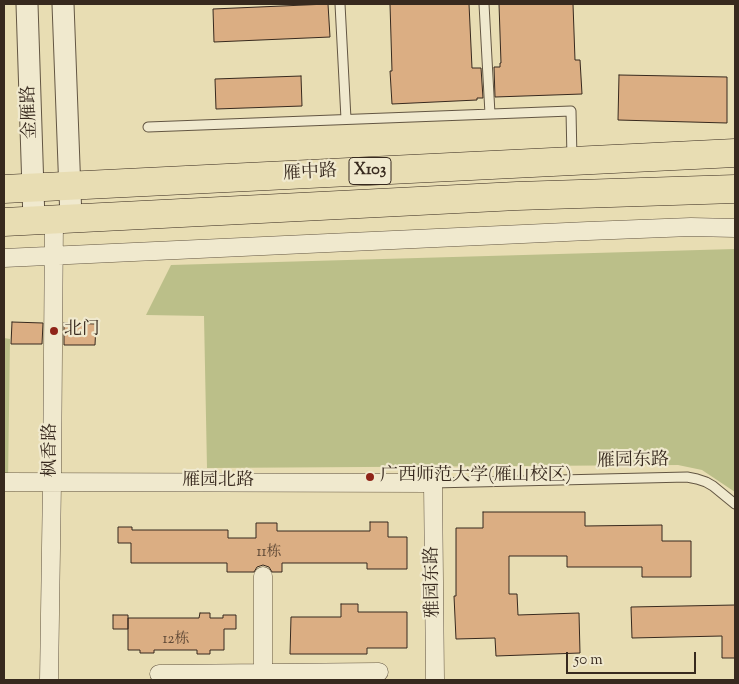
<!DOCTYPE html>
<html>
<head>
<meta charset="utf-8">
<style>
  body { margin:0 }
  #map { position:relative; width:739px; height:684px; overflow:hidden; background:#e8ddb3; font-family:"Sorts Mill Goudy",serif }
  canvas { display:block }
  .frame { position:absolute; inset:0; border:5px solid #37291e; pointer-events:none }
  .scale { position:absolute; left:566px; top:652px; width:130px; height:22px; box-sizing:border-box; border:2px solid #37291e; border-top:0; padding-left:6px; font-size:15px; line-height:18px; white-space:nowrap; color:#37291e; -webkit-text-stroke:4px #f0e9ce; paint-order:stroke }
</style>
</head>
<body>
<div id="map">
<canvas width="739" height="684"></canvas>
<div class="frame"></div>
<div class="scale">50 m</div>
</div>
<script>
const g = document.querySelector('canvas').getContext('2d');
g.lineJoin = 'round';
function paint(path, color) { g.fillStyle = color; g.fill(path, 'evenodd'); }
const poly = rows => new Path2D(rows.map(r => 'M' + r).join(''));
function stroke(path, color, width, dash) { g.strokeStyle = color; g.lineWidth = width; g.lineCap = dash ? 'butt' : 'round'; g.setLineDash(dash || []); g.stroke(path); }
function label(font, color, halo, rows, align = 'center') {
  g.font = font + ' "Sorts Mill Goudy","Noto Serif SC",serif'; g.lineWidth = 4.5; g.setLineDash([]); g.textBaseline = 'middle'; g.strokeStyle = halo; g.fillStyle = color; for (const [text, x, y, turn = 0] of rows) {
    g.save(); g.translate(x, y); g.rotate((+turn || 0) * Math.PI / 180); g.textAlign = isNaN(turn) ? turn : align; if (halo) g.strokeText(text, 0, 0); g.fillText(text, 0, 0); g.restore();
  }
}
const green = poly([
  [735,249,735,492,702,470,678,465,207,468,204,316,146,315,171,265],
  [4,338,10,339,8,482,4,482]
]);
const building = poly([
  [328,4,330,37,214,42,213,9,328,4],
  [390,4,469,4,472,68,481,68,483,98,477,98,477,100,392,104,390,71,392,71,390,4],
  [499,4,573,4,575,60,580,60,582,94,495,97,494,67,500,67,500,63,501,63,499,4],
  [619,75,727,77,727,123,618,120,619,75],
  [301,76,302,106,216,109,215,79,301,76],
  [12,322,43,323,42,344,11,344,12,322],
  [64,323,96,324,95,345,64,345,64,323],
  [483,512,585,512,585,526,662,525,662,541,691,541,691,577,642,577,642,567,567,567,567,556,509,556,509,594,517,594,518,615,579,613,580,653,496,656,495,638,456,639,454,596,456,596,456,528,483,528,483,512],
  [370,522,388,522,388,537,407,537,407,569,367,569,367,563,282,563,282,572,272,572,269,567,263,565,257,567,254,572,227,572,227,563,131,563,131,543,118,543,118,527,132,527,132,530,228,530,228,538,256,538,256,523,277,523,277,531,370,531,370,522],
  [341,604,358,604,358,612,407,612,407,648,367,648,367,654,290,654,291,617,341,617,341,604],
  [735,605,735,658,722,658,722,636,632,638,631,607,735,605],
  [200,613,210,613,210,618,223,618,223,615,236,615,236,629,224,629,224,650,210,650,210,654,197,654,197,650,154,650,154,653,140,653,140,650,128,650,128,618,199,618,200,613],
  [113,615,128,615,128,629,113,629,113,615]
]);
const service = poly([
  [340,4,346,119],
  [484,4,490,114],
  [148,127,571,111,572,159],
  [433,483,687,477,697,479,706,482,713,486,735,504]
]);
const minor = poly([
  [4,258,588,231,691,227,735,228],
  [4,482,433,483,435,680],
  [159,674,379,672],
  [49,680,52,482,54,220],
  [263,680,263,576]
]);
const tertiary = poly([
  [27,4,34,221],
  [63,4,71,219]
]);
const primary = poly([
  [4,189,735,153],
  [4,222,517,196,735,189]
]);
const markers = [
  [54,331,5,"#8f2418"],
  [370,477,5,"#8f2418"]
];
const numberNames = [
  ["11栋",269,553],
  ["12栋",176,640]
];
const shields = [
  [370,171,42]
];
const shieldNames = [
  ["X103",370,171]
];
const streetNames = [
  ["金雁路",31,112,-92],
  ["雁中路",310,174,-3],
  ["枫香路",52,450,-90],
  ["雁园东路",633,462,-1],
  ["雁园北路",218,482],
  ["雅园东路",434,582,-91]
];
const poiNames = [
  ["北门",64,331],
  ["广西师范大学(雁山校区)",380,477]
];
paint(green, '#bbbf89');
paint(building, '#dbae83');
stroke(building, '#37291e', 1);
stroke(service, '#635643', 11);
stroke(minor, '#635643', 19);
stroke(tertiary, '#635643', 23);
stroke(primary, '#37291e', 29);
stroke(service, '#f0e9ce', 9);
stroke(minor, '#f0e9ce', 18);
stroke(tertiary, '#f0e9ce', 21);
stroke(primary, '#e8ddb3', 28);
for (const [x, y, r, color] of markers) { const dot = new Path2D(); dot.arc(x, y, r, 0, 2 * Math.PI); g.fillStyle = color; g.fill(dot); stroke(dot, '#f0e9ce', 2); }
label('15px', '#604a37', null, numberNames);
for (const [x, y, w] of shields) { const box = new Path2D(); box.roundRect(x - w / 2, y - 13.5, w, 27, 4); g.fillStyle = '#f0e9ce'; g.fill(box); stroke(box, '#37291e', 1); }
label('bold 16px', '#37291e', null, shieldNames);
label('18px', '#37291e', '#f0e9ce', streetNames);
label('18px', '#37291e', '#f0e9ce', poiNames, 'left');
</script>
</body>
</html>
